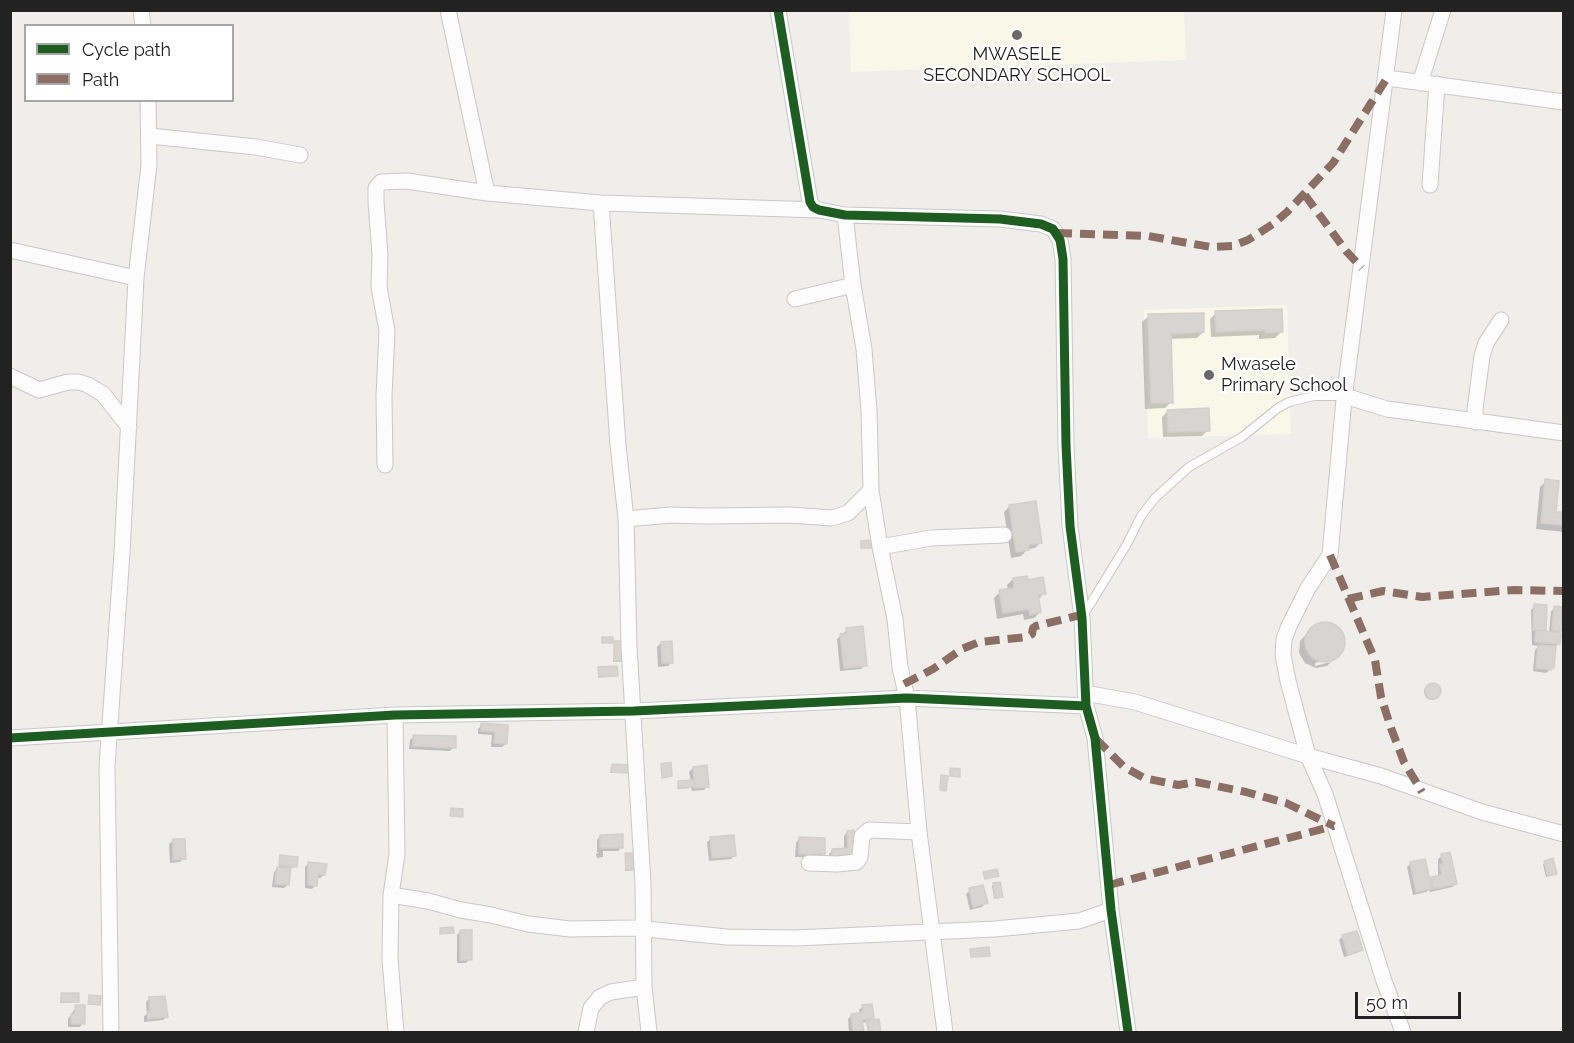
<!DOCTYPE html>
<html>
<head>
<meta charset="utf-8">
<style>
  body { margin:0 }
  #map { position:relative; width:1574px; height:1043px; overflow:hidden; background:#f0eeeb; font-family:Raleway,sans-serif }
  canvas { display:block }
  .frame { position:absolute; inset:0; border:12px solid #222; pointer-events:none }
  .legend { position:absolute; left:24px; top:24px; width:210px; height:78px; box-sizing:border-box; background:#fff; border:2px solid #a7a7a7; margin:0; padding:8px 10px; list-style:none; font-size:18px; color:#222 }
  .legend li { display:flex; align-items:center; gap:12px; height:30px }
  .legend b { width:30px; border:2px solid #a7a7a7 }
  .scale { position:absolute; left:1355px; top:992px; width:106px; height:27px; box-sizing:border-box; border:3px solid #222; border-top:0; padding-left:8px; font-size:18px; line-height:21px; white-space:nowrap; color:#222; -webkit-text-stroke:4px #fff; paint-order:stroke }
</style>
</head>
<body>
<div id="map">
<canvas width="1574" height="1043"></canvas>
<div class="frame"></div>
<ul class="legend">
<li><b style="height:8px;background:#1b5e20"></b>Cycle path</li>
<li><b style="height:8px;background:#8d6e63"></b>Path</li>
</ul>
<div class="scale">50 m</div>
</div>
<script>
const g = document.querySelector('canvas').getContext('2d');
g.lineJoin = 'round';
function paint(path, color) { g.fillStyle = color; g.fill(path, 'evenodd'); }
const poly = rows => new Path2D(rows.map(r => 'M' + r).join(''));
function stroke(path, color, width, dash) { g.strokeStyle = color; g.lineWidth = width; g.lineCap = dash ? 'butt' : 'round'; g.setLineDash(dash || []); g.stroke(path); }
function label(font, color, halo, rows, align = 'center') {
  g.font = font + ' Raleway,sans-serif'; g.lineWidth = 4.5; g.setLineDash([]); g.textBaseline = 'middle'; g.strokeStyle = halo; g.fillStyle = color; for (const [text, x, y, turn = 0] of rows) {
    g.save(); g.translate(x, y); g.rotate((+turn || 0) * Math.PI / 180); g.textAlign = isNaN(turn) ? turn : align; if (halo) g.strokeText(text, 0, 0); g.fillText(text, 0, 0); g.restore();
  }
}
const education = poly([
  [849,11,1184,11,1186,60,851,72],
  [1287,305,1291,434,1148,438,1144,310]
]);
const shadow = poly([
  [1216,313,1281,332,1275,338,1259,339,1259,335,1211,337,1210,319],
  [1149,316,1203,332,1197,338,1169,339,1171,402,1165,408,1145,409,1142,322],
  [1168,411,1208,430,1202,436,1163,437,1162,417],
  [1546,481,1555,513,1564,514,1564,532,1536,529,1540,487],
  [1010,506,1041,542,1035,548,1028,549,1021,556,1011,558,1004,512],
  [1013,579,1026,582,1044,593,1038,600,1040,612,1034,618,1024,620,1023,614,997,619,994,598,1000,592,1008,590,1007,585],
  [1535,606,1546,606,1545,633,1549,633,1551,612,1554,608,1561,630,1559,632,1558,644,1555,647,1553,667,1546,673,1533,671,1535,650,1539,646,1532,645,1531,610],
  [1326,623,1337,628,1343,638,1342,650,1335,658,1315,663,1315,666,1331,662,1327,666,1316,668,1305,663,1299,653,1300,641,1315,625],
  [847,630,865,665,861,669,840,671,837,639],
  [615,643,622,661,620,662,613,662],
  [661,643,672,662,668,666,658,667,657,647],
  [599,669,616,675,598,678],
  '1424 692a8 8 0 1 1 16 0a8 8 0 1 1-16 0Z',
  [482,725,507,727,506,744,502,747,491,747,492,735,478,734,478,729],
  [414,736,454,747,450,751,409,749,410,740],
  [612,766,628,773,610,773],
  [693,768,708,786,704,790,692,791,691,788,677,789,679,783,691,782,689,772],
  [847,832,854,854,829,859,829,854,833,850,844,850,844,836],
  [600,836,622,847,618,851,603,851,603,857,597,858,596,854,599,852,597,852,597,840],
  [711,839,734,856,731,859,709,861,707,842],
  [799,839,823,854,820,857,795,857,796,843],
  [173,841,184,858,180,862,170,863,169,844],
  [625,855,633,869,631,871,625,871],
  [281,856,295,867,290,868,288,885,284,888,272,887,274,872,279,867],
  [1442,856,1455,884,1452,887,1430,892,1429,890,1426,892,1413,895,1407,867,1411,863,1429,882,1438,877,1438,859],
  [1552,860,1556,874,1546,877,1543,864],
  [309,863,324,875,320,878,316,878,316,885,312,889,305,888,305,867],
  [994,884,1001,897,999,898,994,899,992,886],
  [970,890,986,903,982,907,970,910,966,894],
  [461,931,470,959,466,963,457,963,457,935],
  [1343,936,1361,950,1357,953,1344,957,1339,940],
  [62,995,77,1002,60,1003],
  [150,998,167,1017,163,1020,144,1022,144,1016,147,1014,146,1002],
  [863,1006,872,1018,867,1023,878,1021,880,1032,868,1032,866,1022,861,1023,862,1032,849,1032,848,1019,852,1015,860,1014,859,1010],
  [76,1007,83,1023,80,1027,68,1027,68,1019]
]);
const building = poly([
  [1282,309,1283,332,1265,333,1265,330,1216,332,1215,311,1282,309],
  [1204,313,1204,332,1171,334,1173,403,1151,403,1148,314,1204,313],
  [1209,408,1210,431,1168,432,1167,410,1209,408],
  [1545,479,1559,481,1556,512,1564,512,1564,525,1541,523,1545,479],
  [1036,501,1042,543,1028,545,1029,550,1016,552,1009,505,1036,501],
  [871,540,872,548,861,548,861,541,871,540],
  [1027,576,1028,580,1043,577,1046,594,1038,595,1041,612,1030,615,1029,609,1003,613,999,590,1014,588,1013,578,1027,576],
  [1534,604,1547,605,1546,630,1533,630,1534,604],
  [1554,606,1564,607,1563,631,1552,630,1554,606],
  '1305 642a20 20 0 1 1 40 0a20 20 0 1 1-40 0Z',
  [863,626,867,666,844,668,840,634,847,633,846,628,863,626],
  [1536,630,1561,633,1560,644,1535,642,1536,630],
  [602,637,613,637,613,643,602,643,602,637],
  [614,641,623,641,623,661,614,661,614,641],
  [672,641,673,663,662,663,661,642,672,641],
  [1538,645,1556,646,1554,668,1551,668,1551,670,1536,668,1538,645],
  [617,666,618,676,599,677,598,667,617,666],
  '1425 691a8 8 0 1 1 16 0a8 8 0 1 1-16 0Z',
  [481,723,508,725,507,744,494,743,495,732,481,731,481,723],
  [413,735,456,736,456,748,413,746,413,735],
  [671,762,672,776,662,778,661,764,671,762],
  [612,764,630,765,629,773,611,772,612,764],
  [707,765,709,787,695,788,693,767,707,765],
  [950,768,960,769,960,777,950,776,950,768],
  [941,775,948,776,946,791,940,790,941,775],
  [693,780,694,787,678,788,678,781,693,780],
  [451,808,463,809,463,817,450,816,451,808],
  [854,830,855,855,832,856,832,849,848,848,847,831,854,830],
  [623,834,623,848,600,848,600,835,623,834],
  [734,835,736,856,712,858,710,837,734,835],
  [799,837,825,838,825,854,799,854,799,837],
  [173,839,185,839,186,859,173,860,173,839],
  [1450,852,1457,884,1433,889,1431,877,1442,875,1440,865,1443,864,1441,854,1450,852],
  [625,853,633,853,634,870,626,870,625,853],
  [280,855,298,857,297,867,279,865,280,855],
  [1553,858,1557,874,1548,876,1544,861,1553,858],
  [1425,859,1432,889,1416,892,1410,862,1425,859],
  [308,862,327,864,325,875,318,874,317,886,308,885,308,862],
  [277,867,291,868,289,885,275,884,277,867],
  [997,869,999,876,985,879,983,872,997,869],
  [1000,882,1003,897,995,898,993,883,1000,882],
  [983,885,988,903,973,907,969,888,983,885],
  [453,927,454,933,440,934,440,928,453,927],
  [460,930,472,930,472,960,460,960,460,930],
  [1357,931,1363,950,1348,955,1342,935,1357,931],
  [989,947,990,956,971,957,970,949,989,947],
  [61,993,79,993,79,1002,61,1002,61,993],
  [89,995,101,996,100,1005,88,1004,89,995],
  [165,996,168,1017,148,1019,147,1011,150,1011,149,997,165,996],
  [872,1004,874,1019,862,1020,864,1032,853,1032,851,1014,863,1012,862,1005,872,1004],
  [75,1005,85,1005,85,1024,71,1024,71,1014,75,1014,75,1005],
  [879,1019,881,1032,869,1032,867,1021,879,1019]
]);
const lane = poly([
  [1083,616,1127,544,1141,516,1155,498,1189,467,1242,437,1278,408,1289,402,1314,396,1345,396]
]);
const street = poly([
  [141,10,143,26],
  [448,10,487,193],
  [778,10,810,202,813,207,819,210,845,215,1000,219,1041,224,1053,229,1060,240,1063,259,1066,445,1070,526,1082,618,1086,706,1095,738,1111,910,1128,1032],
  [1394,10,1344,399,1330,555,1308,588,1289,626,1284,639,1283,655,1288,681,1308,756,1325,794,1384,981,1403,1032],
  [1387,78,1564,102],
  [1420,83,1443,10],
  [150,136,256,147,300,155],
  [1430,185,1437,84],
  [601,203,618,445,626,519,629,647,643,884,644,987,649,1032],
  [845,215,853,285,864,349,869,411,871,490,880,547,895,619,900,667,907,698,919,832,945,1032],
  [10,250,136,278],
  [795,299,853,285],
  [10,376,39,390,68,382,79,382,88,385,103,394,129,427],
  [1345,396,1387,409,1564,433],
  [1476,422,1475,409,1482,356,1486,343,1501,320],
  [385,465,384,396,387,331,379,287,380,255,376,202,376,188,381,182,407,181,487,193,601,203,819,210],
  [626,519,671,515,704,516,790,515,832,518,848,513,871,490],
  [880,547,931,538,1004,535],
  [1085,693,1135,702,1308,756,1381,776,1482,812,1564,834],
  [10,738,395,715,634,711,907,698,1086,706],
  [809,863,837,864,857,862,860,857,862,836,869,830,919,832],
  [391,895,397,854,395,715],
  [111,1032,107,766,122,553,136,278,149,165,148,100],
  [396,1032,390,959,391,895,428,901,461,910,491,915,528,924,570,929,635,928,727,937,795,938,995,929,1079,921,1111,910],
  [586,1032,591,1008,600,997,611,992,644,987]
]);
const quiet = poly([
  [1305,195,1346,251,1362,268],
  [1057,233,1148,236,1211,247,1232,246,1248,240,1273,224,1287,212,1333,163,1387,78],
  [1330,555,1375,660,1381,697,1391,728,1404,762,1422,792],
  [1348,599,1383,591,1422,597,1514,590,1564,591],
  [904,684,933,669,962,649,979,642,1027,637,1032,634,1033,628,1036,626,1081,615],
  [1096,739,1124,767,1144,778,1178,785,1196,782,1246,792,1286,803,1334,826],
  [1109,885,1334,826]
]);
const cycleway = poly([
  [778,10,810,202,813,207,819,210,845,215,1000,219,1041,224,1053,229,1060,240,1063,259,1066,445,1070,526,1082,618,1086,706,1095,738,1111,910,1128,1032],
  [10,738,395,715,634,711,907,698,1086,706]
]);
const markers = [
  [1017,35,6,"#6a6968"],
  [1209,375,6,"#6a6968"]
];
const poiNames = [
  ["MWASELE",1017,55],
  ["SECONDARY SCHOOL",1017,76],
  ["Mwasele",1221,365,"left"],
  ["Primary School",1221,386,"left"]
];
paint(education, '#f8f7e8');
paint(shadow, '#0003');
paint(building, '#d7d4d2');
stroke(building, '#d3d0cc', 1.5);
stroke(lane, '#c9c8c7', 10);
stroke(street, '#c9c8c7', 17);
stroke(lane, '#fdfcfc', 8);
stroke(street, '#fdfcfc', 15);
stroke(quiet, '#8d6e63', 8, [15, 8]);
stroke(cycleway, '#1b5e20', 9);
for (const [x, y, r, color] of markers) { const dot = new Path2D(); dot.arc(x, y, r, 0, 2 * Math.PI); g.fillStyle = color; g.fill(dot); stroke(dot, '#fff', 2); }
label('18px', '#222', '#fff', poiNames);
</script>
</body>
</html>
